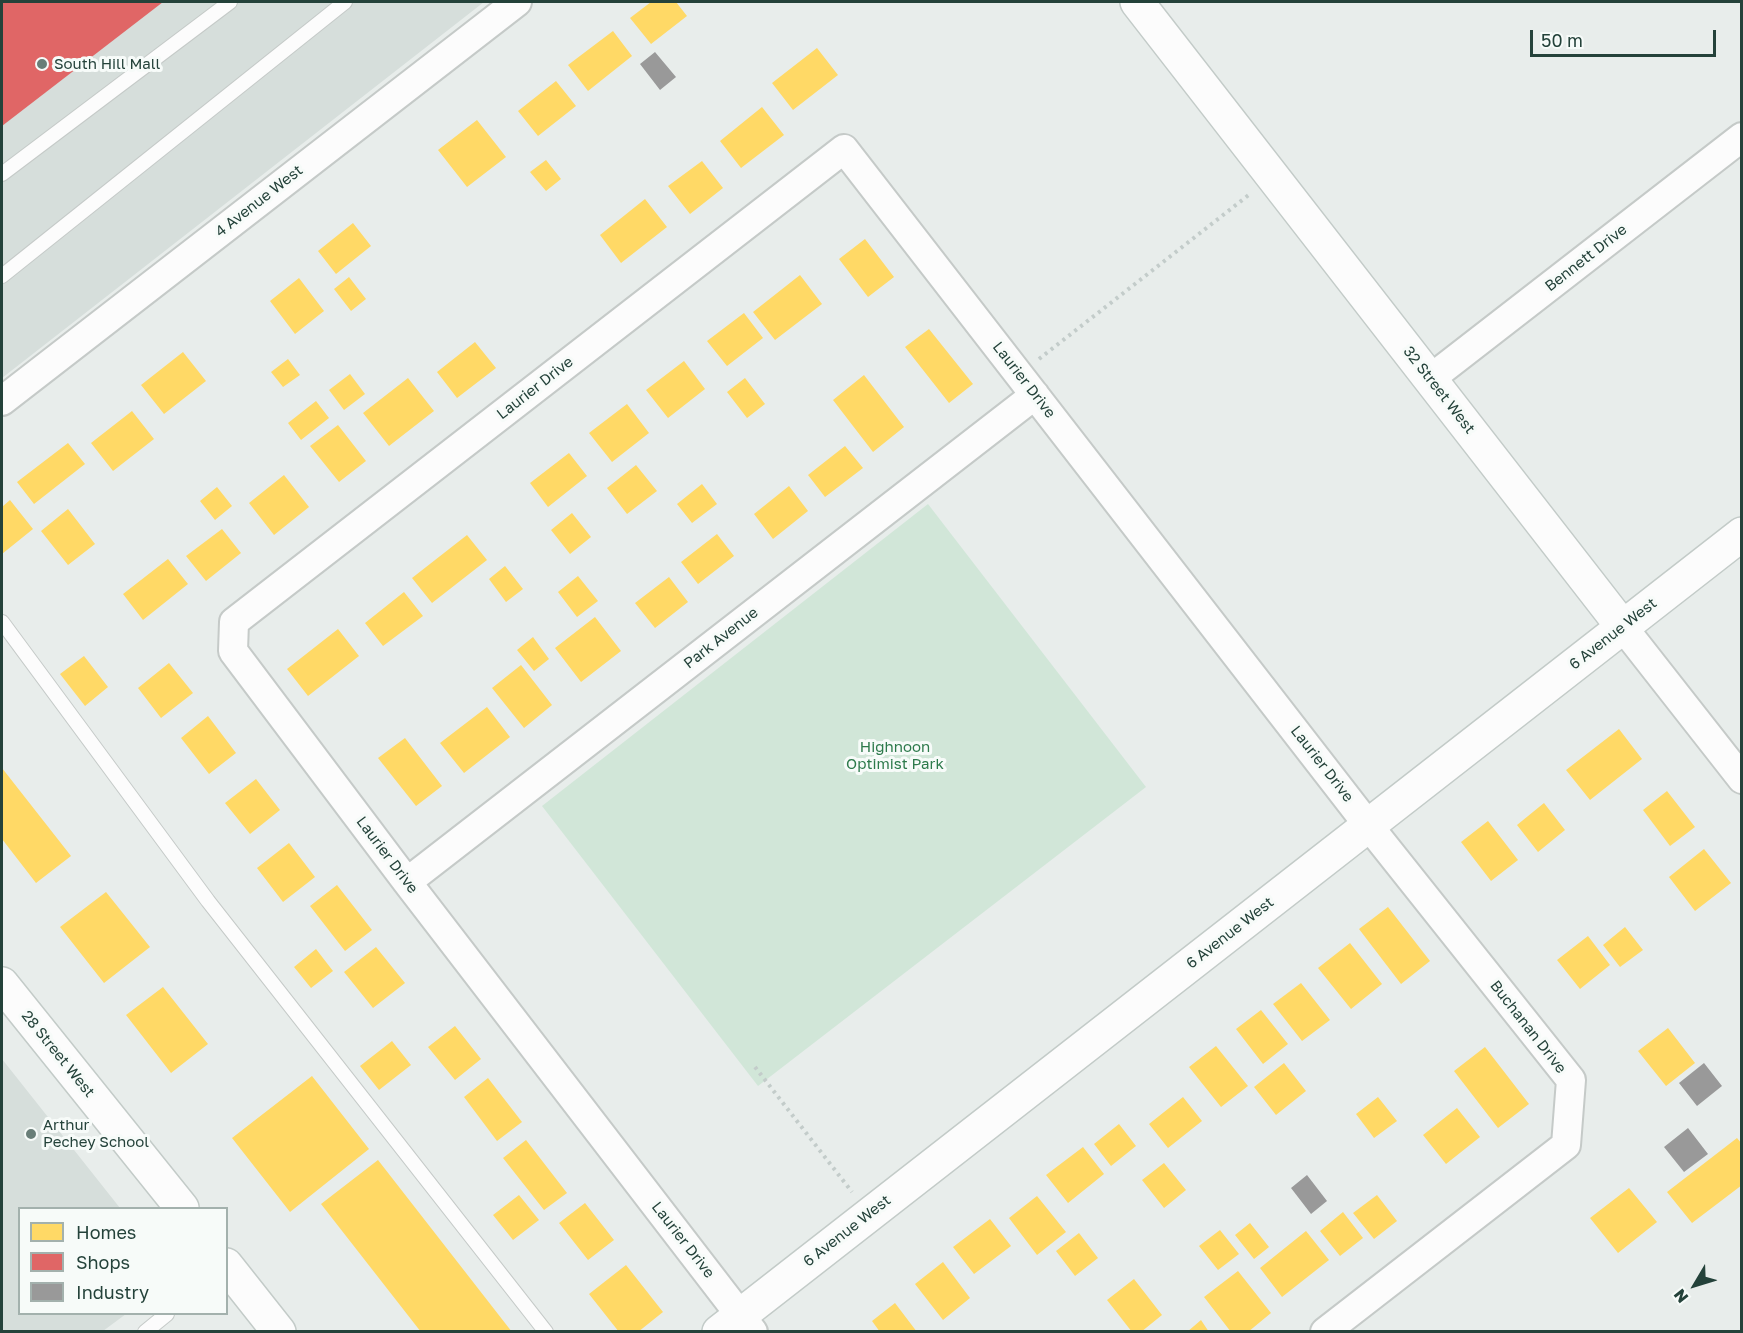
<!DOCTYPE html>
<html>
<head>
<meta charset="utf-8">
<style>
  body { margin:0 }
  #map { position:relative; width:1743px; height:1333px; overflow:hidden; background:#e8edeb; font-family:"Golos Text",sans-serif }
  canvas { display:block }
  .frame { position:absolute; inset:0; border:3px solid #24423a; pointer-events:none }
  .legend { position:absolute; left:18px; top:1207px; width:210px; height:108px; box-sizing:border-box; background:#f7fbf9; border:2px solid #a3b1ad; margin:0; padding:8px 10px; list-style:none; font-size:18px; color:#24423a }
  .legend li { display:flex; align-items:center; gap:12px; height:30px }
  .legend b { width:30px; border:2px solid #a3b1ad }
  .north { position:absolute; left:1665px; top:1255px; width:60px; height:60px; -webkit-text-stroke:4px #f7fbf9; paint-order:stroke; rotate:232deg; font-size:16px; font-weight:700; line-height:24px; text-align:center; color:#24423a }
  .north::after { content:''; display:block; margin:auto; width:21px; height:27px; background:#24423a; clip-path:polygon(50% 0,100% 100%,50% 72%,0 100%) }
  .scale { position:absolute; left:1530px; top:30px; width:186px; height:27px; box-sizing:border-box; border:3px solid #24423a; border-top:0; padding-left:8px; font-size:18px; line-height:21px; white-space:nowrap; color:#24423a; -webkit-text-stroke:4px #f7fbf9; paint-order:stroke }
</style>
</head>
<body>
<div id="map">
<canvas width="1743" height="1333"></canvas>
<div class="frame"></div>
<ul class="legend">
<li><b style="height:16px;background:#ffd966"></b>Homes</li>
<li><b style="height:16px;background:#e06666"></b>Shops</li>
<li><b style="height:16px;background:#999"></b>Industry</li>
</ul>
<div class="north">N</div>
<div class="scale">50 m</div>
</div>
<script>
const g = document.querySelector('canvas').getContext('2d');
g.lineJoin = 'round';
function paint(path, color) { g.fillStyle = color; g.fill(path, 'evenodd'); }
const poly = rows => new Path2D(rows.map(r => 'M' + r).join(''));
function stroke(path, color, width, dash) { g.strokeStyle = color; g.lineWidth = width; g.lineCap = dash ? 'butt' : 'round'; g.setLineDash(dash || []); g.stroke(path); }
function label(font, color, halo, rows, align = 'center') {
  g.font = font + ' "Golos Text",sans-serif'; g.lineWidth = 6; g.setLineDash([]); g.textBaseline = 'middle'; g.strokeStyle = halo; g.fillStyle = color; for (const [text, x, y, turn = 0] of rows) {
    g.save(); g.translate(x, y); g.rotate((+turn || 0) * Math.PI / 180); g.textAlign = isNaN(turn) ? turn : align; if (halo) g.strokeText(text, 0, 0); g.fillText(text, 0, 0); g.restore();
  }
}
const built = poly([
  [2,2,484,2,2,378],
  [2,1059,120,1208,20,1208,20,1314,126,1314,103,1331,2,1331]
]);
const green = poly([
  [928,504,1146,787,758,1086,542,806]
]);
const homes = poly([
  [651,2,676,2,687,16,651,44,630,18],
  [613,31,632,56,588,91,568,65],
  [817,48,838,75,793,110,772,83],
  [556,81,576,106,538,136,518,111],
  [762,107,784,135,741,168,720,141],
  [477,120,506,157,467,187,438,150],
  [546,160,561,179,546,191,530,172],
  [702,161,723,188,690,214,668,186],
  [645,199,667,227,621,263,600,235],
  [353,223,371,246,336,274,318,251],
  [865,239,894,277,868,297,839,259],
  [800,275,822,304,775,340,753,312],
  [349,277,366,299,351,311,334,289],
  [299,278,324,311,295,334,270,301],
  [744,313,763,338,727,366,707,341],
  [929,329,973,384,949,403,905,347],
  [475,342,496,368,457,398,437,372],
  [183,352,206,381,164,414,141,385],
  [288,359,300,375,283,387,271,372],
  [684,361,705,389,668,418,646,390],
  [350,374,365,394,344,410,329,390],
  [864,375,904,427,873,452,833,400],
  [408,378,434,411,389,446,363,413],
  [745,378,765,404,747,418,727,392],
  [316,401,329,418,301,440,288,423],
  [627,404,649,433,612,462,589,433],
  [132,411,154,439,113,471,91,443],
  [338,425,366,461,339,482,310,446],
  [68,443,85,464,34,504,17,482],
  [845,446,863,468,825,497,808,475],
  [569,453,587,476,548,507,530,483],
  [636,465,657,491,627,514,607,488],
  [284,475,309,507,274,535,249,503],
  [702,484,717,504,692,523,677,504],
  [789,486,808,511,773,539,754,514],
  [217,487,232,506,215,520,200,501],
  [10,500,33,529,2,554,2,507],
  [68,509,95,544,68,565,41,531],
  [572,513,591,537,570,554,551,530],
  [222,529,241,553,206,581,186,556],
  [717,534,734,556,698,584,681,562],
  [467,535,487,560,432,603,412,578],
  [168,559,188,584,143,620,123,594],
  [505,566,523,589,506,602,489,579],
  [578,576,598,601,577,617,558,592],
  [669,577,688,602,655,628,635,603],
  [404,592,423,616,383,646,365,623],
  [595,617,621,651,581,682,555,648],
  [338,629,359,656,308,696,287,669],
  [533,637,549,659,534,671,517,650],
  [84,656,108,687,85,706,60,674],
  [169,663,193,693,161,718,138,688],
  [521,665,552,705,524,728,492,688],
  [487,707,510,737,464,773,440,743],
  [208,716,236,753,209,774,181,738],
  [1619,729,1642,759,1590,800,1566,770],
  [405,738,442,786,416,806,378,758],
  [2,768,71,856,36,883,2,839],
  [256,779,280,810,250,834,225,803],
  [1667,791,1695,827,1670,846,1643,810],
  [1544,803,1565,830,1538,852,1517,825],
  [1488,821,1518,860,1491,881,1461,842],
  [289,843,315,877,283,902,257,868],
  [1704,849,1731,883,1695,911,1669,877],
  [337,885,372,930,345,951,310,906],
  [106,892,150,947,104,983,60,927],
  [1388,907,1430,961,1401,984,1359,929],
  [1625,927,1643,950,1620,967,1603,945],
  [1588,936,1610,965,1580,989,1557,960],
  [1350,943,1382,984,1351,1009,1318,968],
  [376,947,405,983,373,1008,344,972],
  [316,949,333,971,311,988,294,967],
  [1301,983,1330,1020,1302,1041,1273,1004],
  [163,987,208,1044,171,1073,126,1015],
  [1261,1010,1288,1044,1263,1064,1236,1029],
  [455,1026,481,1059,455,1080,428,1047],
  [1668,1028,1695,1063,1666,1086,1638,1051],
  [392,1041,411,1065,379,1090,360,1066],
  [1216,1046,1248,1086,1221,1107,1189,1067],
  [1485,1047,1529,1104,1498,1128,1454,1071],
  [1284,1063,1306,1091,1276,1115,1254,1087],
  [312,1076,369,1149,290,1212,232,1138],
  [488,1078,522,1122,497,1141,464,1097],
  [1183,1097,1202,1121,1168,1148,1149,1124],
  [1378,1097,1397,1121,1374,1138,1356,1114],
  [1457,1108,1480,1137,1446,1164,1423,1135],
  [1119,1124,1136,1146,1111,1166,1094,1144],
  [1737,1138,1742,1144,1742,1185,1692,1223,1667,1192],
  [526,1140,567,1193,544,1210,503,1158],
  [1083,1147,1104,1174,1068,1203,1046,1175],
  [378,1160,512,1332,421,1332,321,1204],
  [1164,1163,1186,1190,1164,1208,1142,1180],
  [1629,1188,1657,1222,1618,1253,1590,1218],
  [519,1195,539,1220,513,1240,493,1215],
  [1377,1195,1397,1221,1374,1239,1353,1213],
  [1037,1196,1066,1232,1037,1255,1009,1218],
  [585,1203,614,1240,588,1260,559,1223],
  [1343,1212,1363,1238,1340,1256,1320,1231],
  [990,1219,1011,1246,974,1274,953,1247],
  [1250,1223,1269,1247,1254,1259,1235,1235],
  [1220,1230,1239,1254,1218,1270,1199,1246],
  [1306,1231,1329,1260,1282,1297,1260,1268],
  [1079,1233,1098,1258,1075,1276,1056,1251],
  [943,1262,970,1298,943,1320,915,1284],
  [626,1265,663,1312,638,1332,619,1332,589,1294],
  [1238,1271,1271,1313,1248,1332,1231,1332,1204,1297],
  [1134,1279,1162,1315,1141,1332,1132,1332,1107,1300],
  [895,1303,917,1332,880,1332,872,1321],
  [1201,1320,1209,1332,1187,1332]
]);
const shops = poly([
  [2,2,163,2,2,126]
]);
const industry = poly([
  [655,52,676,77,660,90,640,64],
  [1704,1063,1722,1086,1697,1106,1679,1083],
  [1688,1128,1708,1154,1684,1172,1664,1147],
  [1307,1175,1327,1201,1311,1214,1291,1188]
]);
const path = poly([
  [1039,359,1250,194],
  [755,1067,852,1192]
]);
const lane = poly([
  [2,174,230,2],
  [2,276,345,2],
  [2,622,208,901,546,1332],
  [145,1332,167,1314]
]);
const street = poly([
  [1430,379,1742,137],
  [2,401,517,2],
  [1622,626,1742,779],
  [407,882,1035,395],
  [753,1332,407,882,233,651,234,622,844,149,1368,825,1571,1080,1566,1145,1325,1332]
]);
const secondary = poly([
  [1137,2,1622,626],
  [2,984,182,1208],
  [226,1265,279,1332],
  [719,1332,1742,534]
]);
const markers = [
  [42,64,6,"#697e78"],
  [31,1134,6,"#697e78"]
];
const poiNames = [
  ["South Hill Mall",54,64],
  ["Arthur",43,1125],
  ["Pechey School",43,1142]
];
const streetNames = [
  ["4 Avenue West",259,201,-38],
  ["Bennett Drive",1586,258,-38],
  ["Laurier Drive",1024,380,52],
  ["Laurier Drive",535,388,-38],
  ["32 Street West",1439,390,52],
  ["6 Avenue West",1613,634,-38],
  ["Park Avenue",721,638,-38],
  ["Laurier Drive",1322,764,52],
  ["Laurier Drive",387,855,53],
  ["6 Avenue West",1230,933,-38],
  ["Buchanan Drive",1528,1027,52],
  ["28 Street West",58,1054,51],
  ["6 Avenue West",847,1231,-38],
  ["Laurier Drive",683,1240,52]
];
const parkNames = [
  ["Highnoon",895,747],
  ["Optimist Park",895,764]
];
paint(built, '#d6dedb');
paint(green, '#d1e6d8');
paint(homes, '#ffd966');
paint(shops, '#e06666');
paint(industry, '#999');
stroke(lane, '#c5cac8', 16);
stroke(street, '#c5cac8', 32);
stroke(secondary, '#c3cbc8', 36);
stroke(path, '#c3ccca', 4, [3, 4.5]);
stroke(lane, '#fcfcfc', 14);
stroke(street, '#fcfcfc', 28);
stroke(secondary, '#fcfcfc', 33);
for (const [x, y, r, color] of markers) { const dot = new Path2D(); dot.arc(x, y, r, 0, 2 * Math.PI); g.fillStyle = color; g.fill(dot); stroke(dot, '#f7fbf9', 2); }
label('15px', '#24423a', '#f7fbf9', poiNames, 'left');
label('15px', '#24423a', '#f7fbf9', streetNames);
label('15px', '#2d7a4b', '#f7fbf9', parkNames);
</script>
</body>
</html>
